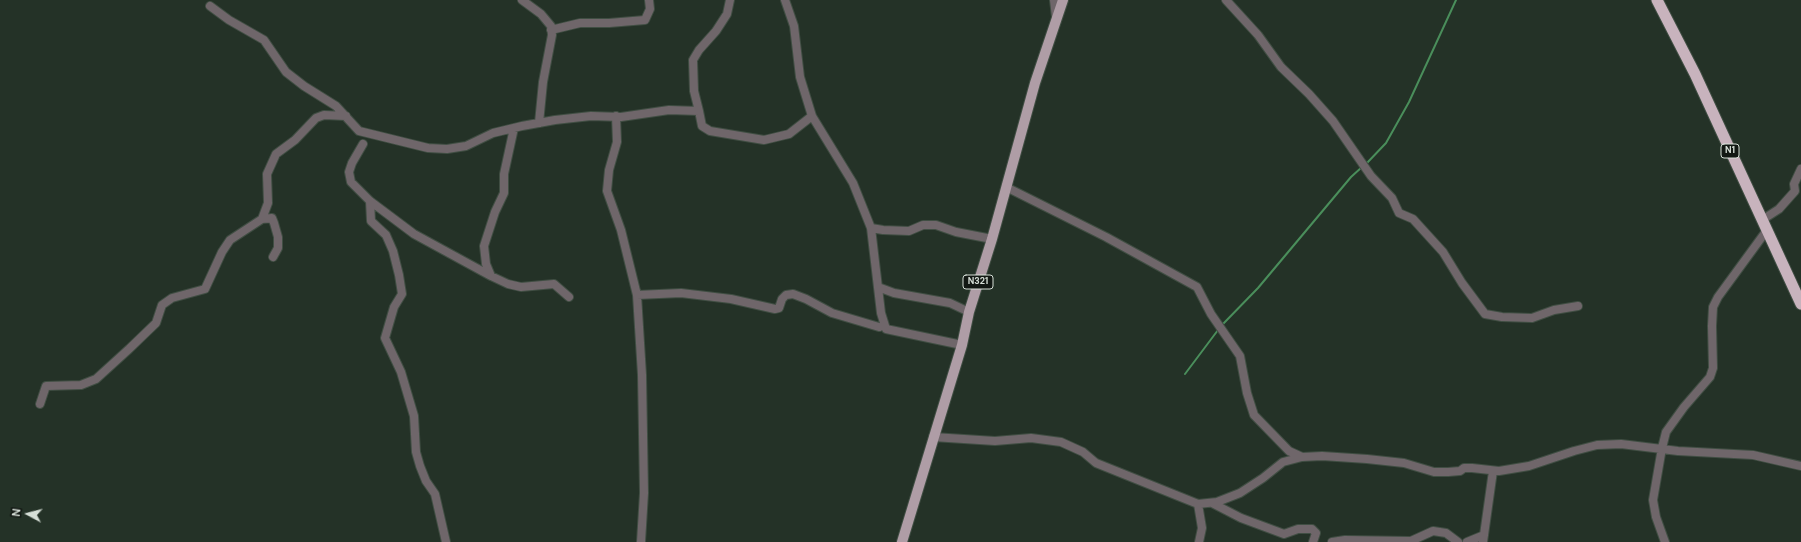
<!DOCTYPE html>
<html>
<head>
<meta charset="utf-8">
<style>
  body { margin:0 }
  #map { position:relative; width:1801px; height:542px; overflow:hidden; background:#243227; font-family:"DM Sans",sans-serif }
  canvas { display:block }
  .north { position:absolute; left:8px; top:494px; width:40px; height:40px; -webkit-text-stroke:3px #121813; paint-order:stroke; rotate:277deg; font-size:11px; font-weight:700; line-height:16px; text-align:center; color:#d6dfd7 }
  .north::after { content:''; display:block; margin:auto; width:14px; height:18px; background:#d6dfd7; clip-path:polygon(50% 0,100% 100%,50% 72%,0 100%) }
</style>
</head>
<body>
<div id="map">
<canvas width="1801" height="542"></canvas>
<div class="north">N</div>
</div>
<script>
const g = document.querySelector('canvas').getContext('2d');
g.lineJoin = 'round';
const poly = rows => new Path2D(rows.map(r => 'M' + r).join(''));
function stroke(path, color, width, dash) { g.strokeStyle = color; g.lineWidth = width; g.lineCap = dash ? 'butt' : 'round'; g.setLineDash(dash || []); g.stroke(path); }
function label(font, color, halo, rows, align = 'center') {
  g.font = font + ' "DM Sans",sans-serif'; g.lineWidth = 3; g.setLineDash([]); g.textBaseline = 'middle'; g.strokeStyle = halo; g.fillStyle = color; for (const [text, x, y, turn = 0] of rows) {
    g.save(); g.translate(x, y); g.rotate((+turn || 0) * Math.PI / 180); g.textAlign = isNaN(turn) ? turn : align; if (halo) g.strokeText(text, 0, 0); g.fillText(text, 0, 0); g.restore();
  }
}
const stream = poly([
  [1366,164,1386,143,1409,102,1456,0],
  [1222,325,1258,288,1351,177,1362,167],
  [1185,374,1218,330]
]);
const minor = poly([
  [522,0,541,14,551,26,552,35,543,82,539,123],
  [785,0,794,26,800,77,812,116,853,183,871,228,881,313,886,329,962,345],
  [1054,0,1056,17],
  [1226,0,1258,35,1281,67,1309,94,1333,121,1371,176,1392,198,1399,213,1413,219,1443,252,1462,283,1485,314,1502,317,1532,318,1554,310,1578,306],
  [210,6,229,20,264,40,286,72,304,86,336,106,359,131,428,148,447,149,466,146,493,133,522,126,555,120,591,116,621,117,669,110,699,111,702,126,710,131,764,140,789,134,812,116],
  [551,30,580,23,609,23,645,20,650,9,649,0],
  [699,111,694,91,693,60,699,50,716,31,727,14,730,0],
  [616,116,617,142,609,170,607,191,621,230,637,295,642,375,644,493,641,542],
  [514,128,504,174,504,193,495,212,484,246,486,264,491,276,508,284,521,287,554,284,569,297],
  [363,144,352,163,349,172,351,182,370,201,414,234,491,276],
  [1006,187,1106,237,1197,287,1211,314,1240,356,1247,393,1254,415,1289,451,1302,457,1322,456,1367,459,1404,463,1434,472,1448,472,1460,471,1464,468,1472,468,1499,471,1529,466,1574,451,1597,445,1621,444,1678,451,1753,455,1801,466],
  [370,201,371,221,386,235,393,251,399,275,402,294,394,307,385,338,401,372,414,416,416,452,420,466,426,481,435,494,446,542],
  [1762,220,1779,209,1795,191,1794,184,1801,169],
  [871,228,883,230,909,231,923,225,936,225,956,232,992,239],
  [273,257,278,248,278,237,274,223,272,218,262,219,268,203,267,174,276,154,295,140,316,118,324,115,346,116],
  [878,287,894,293,950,303,969,312],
  [637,295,681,293,731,299,775,309,779,308,782,299,786,295,793,294,806,299,832,313,879,327],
  [40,404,46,386,81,385,96,379,129,349,156,323,162,305,172,298,205,289,222,252,230,240,262,219],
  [933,437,995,441,1031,438,1061,442,1083,452,1096,463,1198,504,1217,502,1240,493,1263,478,1283,462,1302,457],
  [1212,503,1241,518,1284,534,1298,529,1312,529,1316,533,1313,542],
  [1198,504,1202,528,1199,542],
  [1332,542,1345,540,1411,541,1433,531,1446,533,1458,542],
  [1467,542,1484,535],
  [1483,542,1493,471],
  [1665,542,1656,517,1653,500,1662,448,1666,432,1684,407,1710,377,1713,368,1712,326,1713,307,1718,297,1767,230]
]);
const major = poly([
  [902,542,962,345,969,312,992,239,1035,83,1063,0]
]);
const highway = poly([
  [1657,0,1695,74,1801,304]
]);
const shields = [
  [1730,151,18],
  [978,282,30]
];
const shieldNames = [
  ["N1",1730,151],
  ["N321",978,282]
];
stroke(stream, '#4a8e5b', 2);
stroke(minor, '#404e43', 10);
stroke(major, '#404e43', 12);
stroke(highway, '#404e43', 13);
stroke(minor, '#6f666a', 8);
stroke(major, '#af9da6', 10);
stroke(highway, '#c8b3bd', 11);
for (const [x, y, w] of shields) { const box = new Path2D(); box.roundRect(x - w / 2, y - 7, w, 14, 3); g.fillStyle = '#121813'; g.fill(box); stroke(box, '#d6dfd7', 1); }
label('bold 9px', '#d6dfd7', null, shieldNames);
</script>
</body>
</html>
